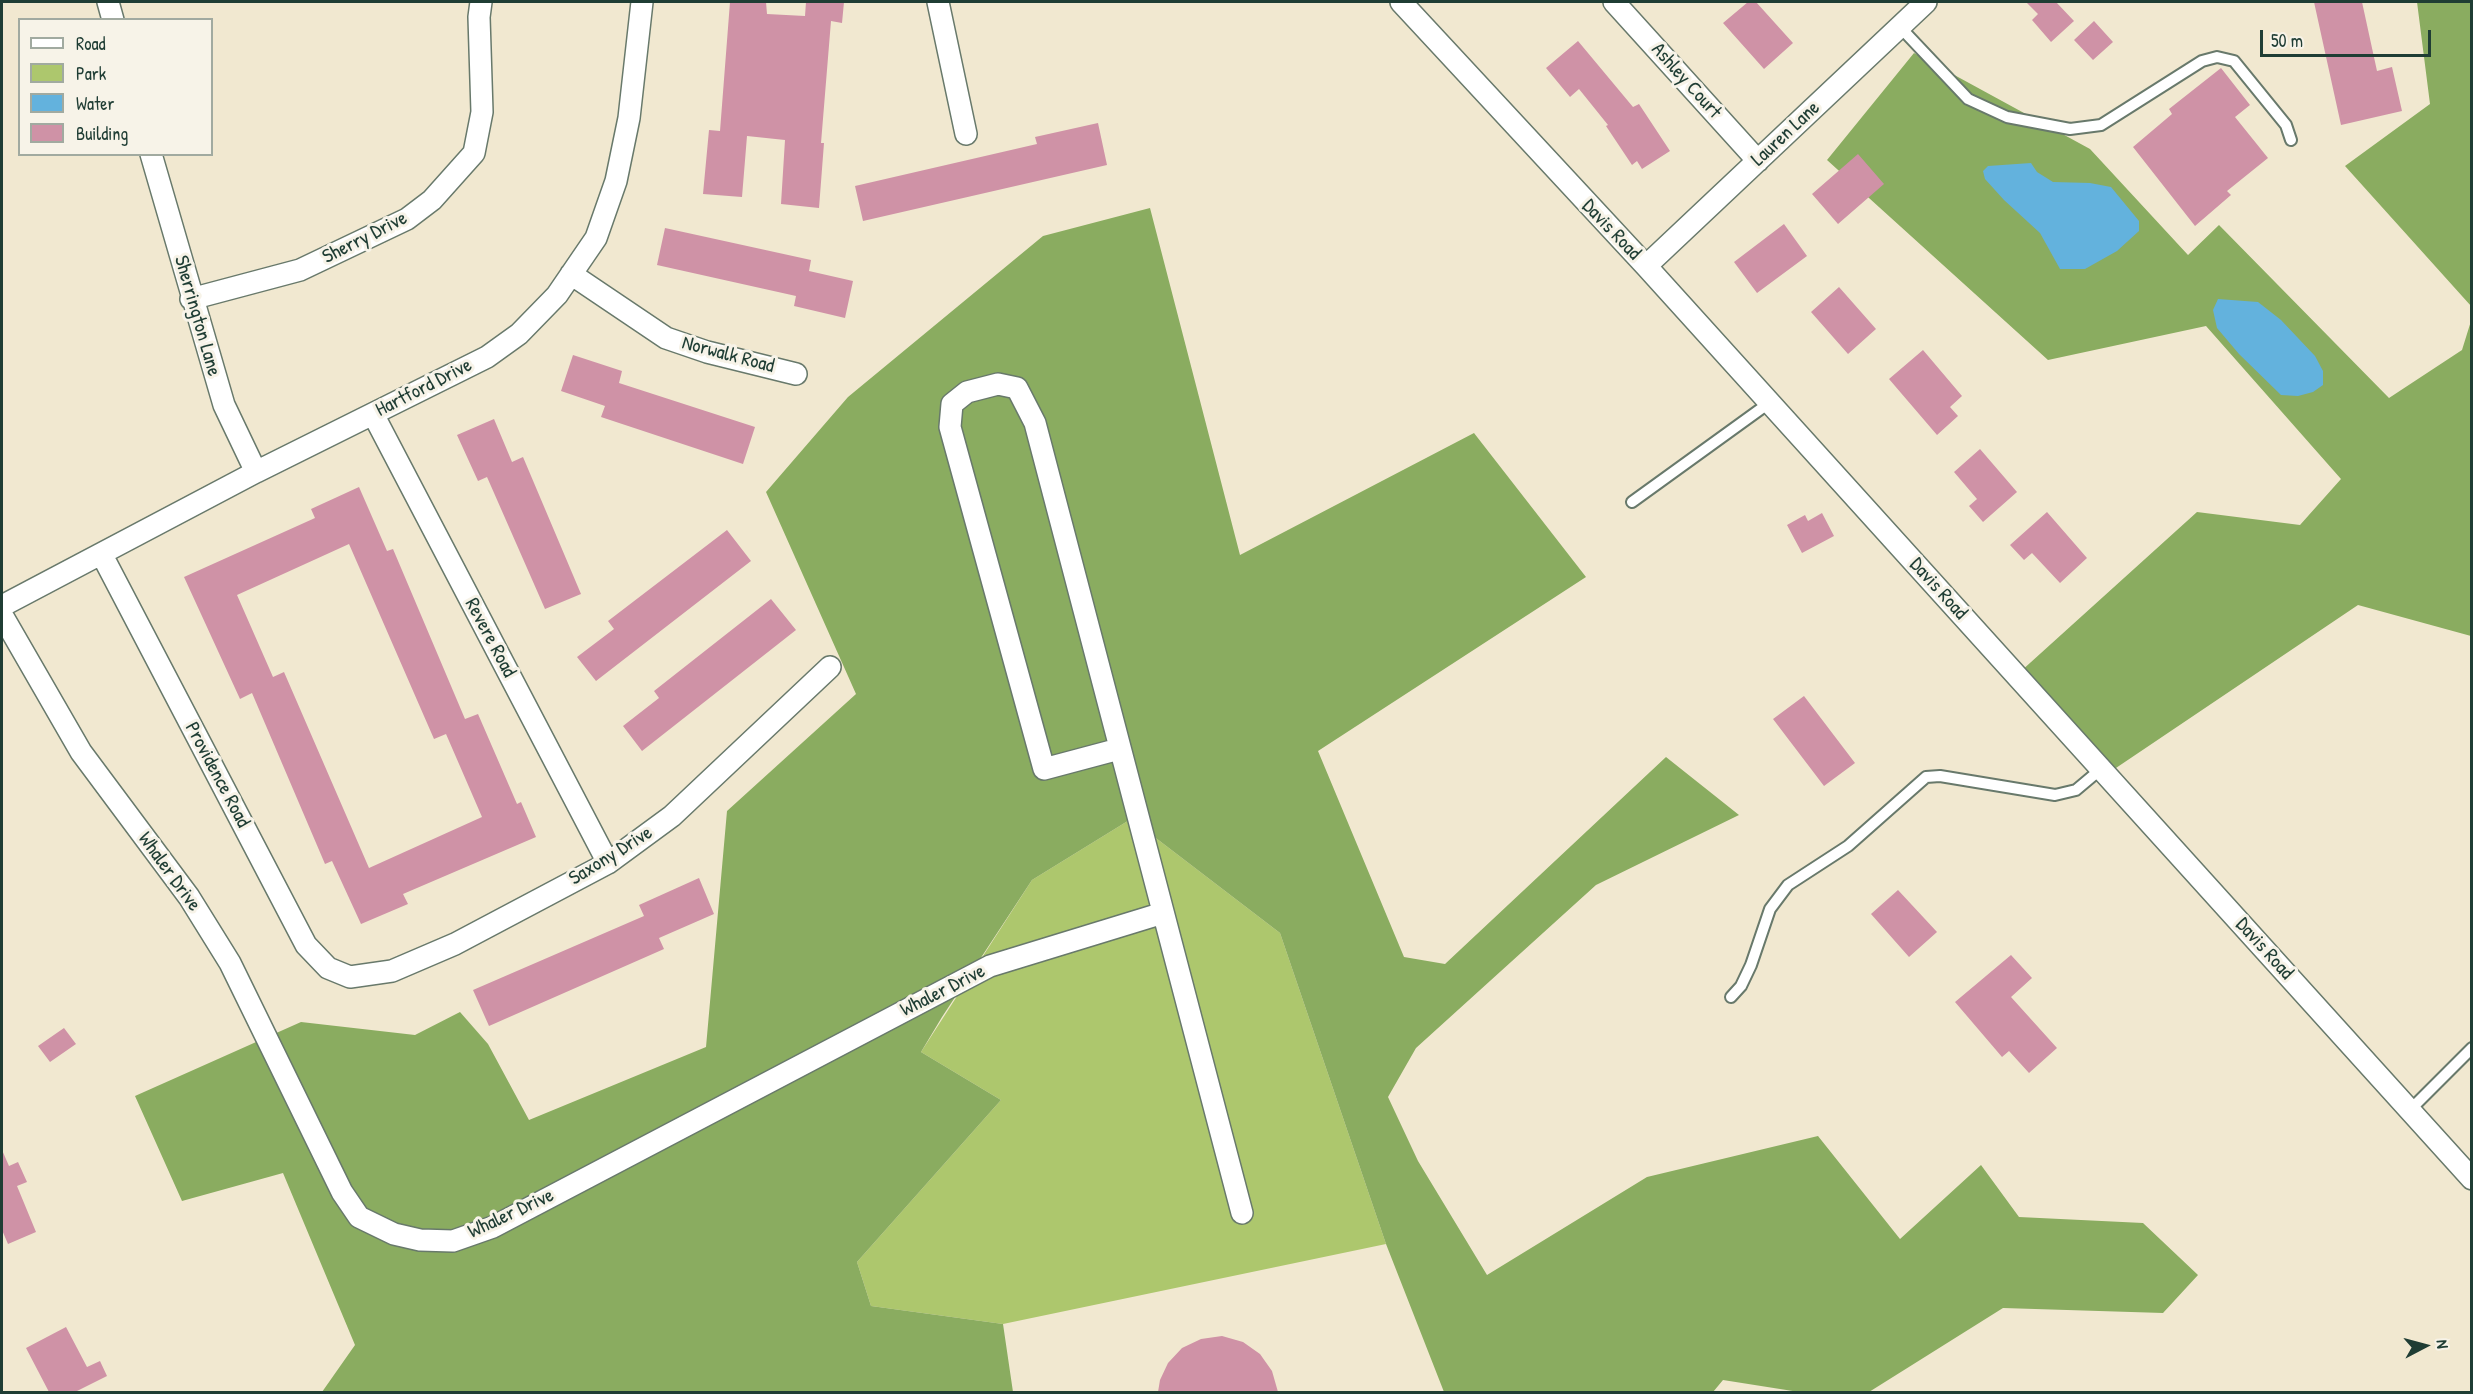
<!DOCTYPE html>
<html>
<head>
<meta charset="utf-8">
<style>
  body { margin:0 }
  #map { position:relative; width:2473px; height:1394px; overflow:hidden; background:#f1e8d0; font-family:"Patrick Hand",sans-serif }
  canvas { display:block }
  .frame { position:absolute; inset:0; border:3px solid #1f3d34; pointer-events:none }
  .legend { position:absolute; left:18px; top:18px; width:195px; height:138px; box-sizing:border-box; background:#f7f3e8; border:2px solid #a1aaa0; margin:0; padding:8px 10px; list-style:none; font-size:18px; color:#1f3d34 }
  .legend li { display:flex; align-items:center; gap:12px; height:30px }
  .legend b { width:30px; border:2px solid #a1aaa0 }
  .north { position:absolute; left:2395px; top:1316px; width:60px; height:60px; -webkit-text-stroke:4px #f7f3e8; paint-order:stroke; rotate:84deg; font-size:16px; font-weight:700; line-height:24px; text-align:center; color:#1f3d34 }
  .north::after { content:''; display:block; margin:auto; width:21px; height:27px; background:#1f3d34; clip-path:polygon(50% 0,100% 100%,50% 72%,0 100%) }
  .scale { position:absolute; left:2260px; top:30px; width:171px; height:27px; box-sizing:border-box; border:3px solid #1f3d34; border-top:0; padding-left:8px; font-size:18px; line-height:21px; white-space:nowrap; color:#1f3d34; -webkit-text-stroke:4px #f7f3e8; paint-order:stroke }
</style>
</head>
<body>
<div id="map">
<canvas width="2473" height="1394"></canvas>
<div class="frame"></div>
<ul class="legend">
<li><b style="height:8px;background:#fff"></b>Road</li>
<li><b style="height:16px;background:#adc76d"></b>Park</li>
<li><b style="height:16px;background:#63b2dd"></b>Water</li>
<li><b style="height:16px;background:#cf92a6"></b>Building</li>
</ul>
<div class="north">N</div>
<div class="scale">50 m</div>
</div>
<script>
const g = document.querySelector('canvas').getContext('2d');
g.lineJoin = 'round';
function paint(path, color) { g.fillStyle = color; g.fill(path, 'evenodd'); }
const poly = rows => new Path2D(rows.map(r => 'M' + r).join(''));
function stroke(path, color, width, dash) { g.strokeStyle = color; g.lineWidth = width; g.lineCap = dash ? 'butt' : 'round'; g.setLineDash(dash || []); g.stroke(path); }
function label(font, color, halo, rows, align = 'center') {
  g.font = font + ' "Patrick Hand",sans-serif'; g.lineWidth = 6; g.setLineDash([]); g.textBaseline = 'middle'; g.strokeStyle = halo; g.fillStyle = color; for (const [text, x, y, turn = 0] of rows) {
    g.save(); g.translate(x, y); g.rotate((+turn || 0) * Math.PI / 180); g.textAlign = isNaN(turn) ? turn : align; if (halo) g.strokeText(text, 0, 0); g.fillText(text, 0, 0); g.restore();
  }
}
const green = poly([
  [1131,819,1280,933,1386,1244,1003,1324,871,1306,857,1262,1001,1100,921,1052,1032,880]
]);
const forest = poly([
  [2417,2,2471,2,2471,306,2345,166,2430,104],
  [1914,53,2090,149,2188,255,2219,225,2389,398,2462,350,2471,321,2471,636,2358,605,2110,772,2020,672,2197,512,2300,525,2341,479,2206,326,2048,360,1827,160],
  [1150,208,1240,555,1474,433,1586,577,1318,751,1404,957,1445,964,1666,757,1739,815,1596,885,1416,1048,1388,1097,1418,1161,1487,1275,1647,1177,1818,1136,1900,1239,1981,1165,2019,1217,2143,1223,2198,1275,2163,1313,2003,1308,1869,1392,1799,1392,1723,1380,1713,1392,1444,1392,1386,1244,1280,933,1131,819,1032,880,942,1017,921,1052,1001,1100,857,1262,871,1306,1003,1324,1013,1392,322,1392,355,1345,283,1173,182,1201,135,1096,301,1022,415,1035,460,1012,488,1044,529,1120,706,1047,727,811,856,694,766,492,848,397,1043,236]
]);
const water = poly([
  [2031,163,2037,172,2053,182,2090,183,2111,187,2139,221,2139,231,2117,251,2085,269,2060,269,2040,233,2004,200,1985,179,1983,171,1988,166],
  [2218,299,2258,302,2281,320,2315,356,2323,371,2323,385,2313,392,2298,396,2281,395,2239,354,2217,328,2213,310]
]);
const building = poly([
  [730,2,766,2,767,14,805,16,806,2,844,2,842,23,831,21,821,143,824,143,819,208,781,204,785,140,747,136,742,197,703,194,709,130,720,131],
  [1748,2,1756,2,1793,43,1764,69,1723,23],
  [2026,2,2056,2,2074,21,2051,42,2032,20,2038,14],
  [2314,2,2362,2,2377,71,2392,67,2402,111,2341,125],
  [2094,21,2113,42,2093,60,2074,40],
  [1578,41,1633,107,1639,104,1670,151,1642,169,1637,161,1632,165,1606,126,1608,125,1579,89,1570,97,1546,68],
  [2221,68,2250,105,2235,117,2268,158,2227,191,2231,195,2195,226,2133,147,2172,114,2169,109],
  [1098,123,1107,165,863,221,855,186,1037,144,1035,137],
  [1858,154,1884,184,1838,224,1812,194],
  [1784,224,1807,256,1757,293,1734,262],
  [665,228,811,260,809,271,853,281,845,318,794,306,796,296,657,265],
  [1839,287,1876,329,1848,354,1811,312],
  [1923,350,1962,396,1950,407,1958,416,1937,435,1889,379],
  [573,355,622,371,619,383,755,427,743,464,601,417,605,406,561,391],
  [494,419,512,462,523,457,581,594,545,609,487,477,478,481,457,435],
  [1980,449,2017,492,1983,522,1969,506,1977,499,1954,472],
  [359,487,387,551,393,549,465,719,478,714,517,804,521,802,536,837,403,894,408,904,361,924,332,861,325,864,252,693,240,699,184,577,315,518,311,509],
  [349,544,434,739,446,734,482,817,369,868,284,672,273,677,237,595],
  [2047,512,2087,558,2060,583,2032,553,2024,560,2010,545],
  [1822,513,1834,536,1802,553,1787,525,1805,515,1808,521],
  [727,530,751,561,596,681,577,657,614,629,608,621],
  [771,599,796,630,642,751,623,726,659,698,654,691],
  [1804,696,1855,763,1824,786,1773,719],
  [699,878,714,914,659,938,664,949,489,1026,473,990,644,916,639,905],
  [1898,890,1937,932,1909,957,1871,914],
  [2011,955,2032,978,2011,997,2057,1048,2029,1073,2009,1051,2002,1057,1955,1002],
  [64,1028,76,1044,50,1062,38,1046],
  [2,1150,9,1166,18,1162,27,1182,17,1186,36,1232,8,1244,2,1230],
  [66,1327,87,1367,100,1361,107,1376,75,1392,49,1392,26,1348],
  [1222,1336,1243,1342,1260,1354,1272,1371,1278,1392,1158,1392,1160,1380,1168,1363,1182,1348,1201,1339]
]);
const lane = poly([
  [1900,27,1968,99,2007,117,2070,129,2101,125,2202,61,2217,57,2234,61,2286,125,2291,140],
  [1632,502,1769,403],
  [1731,997,1741,986,1751,965,1770,909,1788,885,1848,846,1926,777,1940,776,2055,795,2076,790,2101,769],
  [2410,1110,2472,1048]
]);
const street = poly([
  [108,2,113,20],
  [938,2,966,134],
  [1401,2,1646,266,2472,1179],
  [1614,2,1758,161],
  [151,154,224,405,256,472],
  [1646,266,1926,2],
  [571,274,666,338,707,352,796,374],
  [191,299,300,270,407,219,432,200,474,153,482,112,479,17,481,2],
  [373,414,608,863],
  [102,555,306,945,328,968,350,977,392,971,455,944,608,863,672,816,830,667],
  [2,606,256,472,487,357,519,334,557,295,596,238,616,181,629,118,642,2],
  [2,615,81,752,189,897,230,963,342,1192,359,1217,394,1234,420,1240,453,1241,493,1227,990,966,1163,913],
  [1119,749,1044,769,950,427,952,404,967,392,998,384,1017,388,1035,423,1242,1213]
]);
const streetNames = [
  ["Ashley Court",1686,81,48],
  ["Lauren Lane",1786,134,-43],
  ["Davis Road",1611,230,46],
  ["Sherry Drive",365,238,-27],
  ["Sherrington Lane",197,316,74],
  ["Norwalk Road",728,355,15],
  ["Hartford Drive",424,388,-27],
  ["Davis Road",1938,589,48],
  ["Revere Road",490,638,62],
  ["Providence Road",217,775,62],
  ["Saxony Drive",611,856,-32],
  ["Whaler Drive",169,872,54],
  ["Davis Road",2264,949,48],
  ["Whaler Drive",943,991,-27],
  ["Whaler Drive",511,1214,-25]
];
paint(green, '#adc76d');
paint(forest, '#8aac60');
paint(water, '#63b2dd');
paint(building, '#cf92a6');
stroke(lane, '#68796b', 14);
stroke(street, '#68796b', 24);
stroke(lane, '#fff', 10);
stroke(street, '#fff', 21);
label('20px', '#1f3d34', '#f7f3e8', streetNames);
</script>
</body>
</html>
